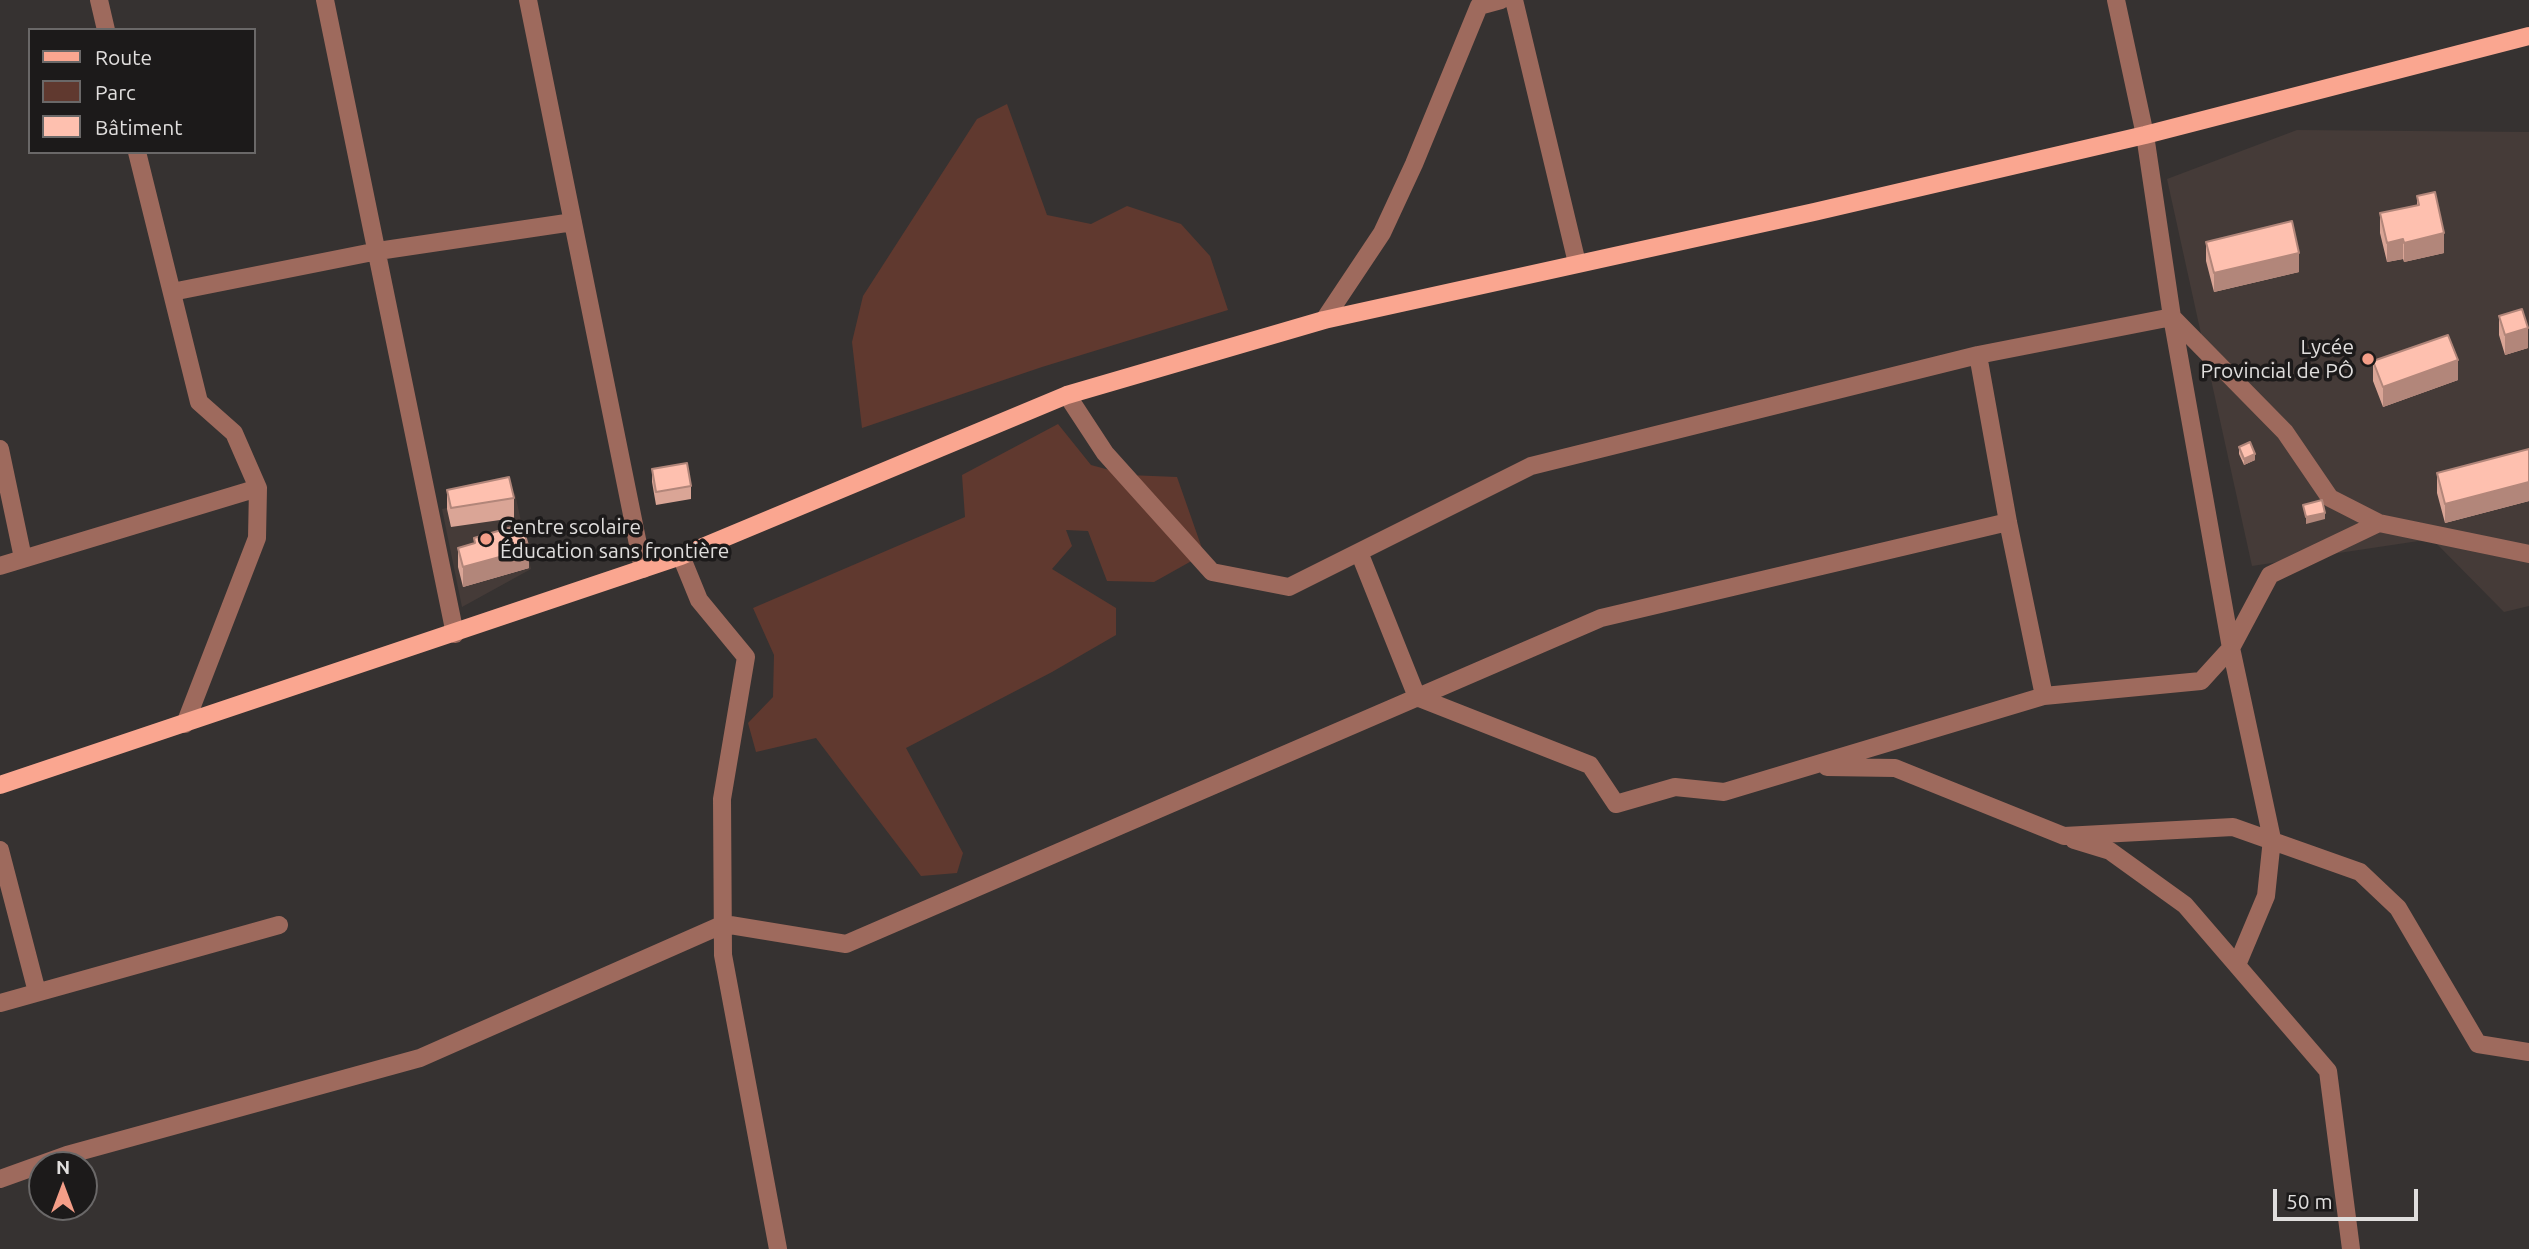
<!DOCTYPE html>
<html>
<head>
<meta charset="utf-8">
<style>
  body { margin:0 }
  #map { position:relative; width:2529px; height:1249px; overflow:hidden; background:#363231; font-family:Ubuntu,sans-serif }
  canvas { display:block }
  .legend { position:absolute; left:28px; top:28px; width:228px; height:126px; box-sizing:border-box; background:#1c1a1a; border:2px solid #6a6868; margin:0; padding:9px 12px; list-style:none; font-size:21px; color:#e0dedd }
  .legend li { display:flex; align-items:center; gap:14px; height:35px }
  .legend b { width:35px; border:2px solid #6a6868 }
  .north { position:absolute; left:28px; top:1151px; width:70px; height:70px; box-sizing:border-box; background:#1c1a1a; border:2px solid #6a6868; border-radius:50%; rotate:0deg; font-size:19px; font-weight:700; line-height:28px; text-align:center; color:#e0dedd }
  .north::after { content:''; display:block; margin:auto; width:24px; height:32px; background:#f49e88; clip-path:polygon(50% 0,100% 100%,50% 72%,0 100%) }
  .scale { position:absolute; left:2273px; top:1189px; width:145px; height:32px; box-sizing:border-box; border:4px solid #e0dedd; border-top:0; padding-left:9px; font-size:21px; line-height:24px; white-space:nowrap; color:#e0dedd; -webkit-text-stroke:5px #1c1a1a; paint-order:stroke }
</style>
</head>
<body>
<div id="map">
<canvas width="2529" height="1249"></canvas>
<ul class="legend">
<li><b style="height:9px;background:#faa690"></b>Route</li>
<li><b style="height:19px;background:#60392f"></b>Parc</li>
<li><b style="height:19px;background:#fec0af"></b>Bâtiment</li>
</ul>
<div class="north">N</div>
<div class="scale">50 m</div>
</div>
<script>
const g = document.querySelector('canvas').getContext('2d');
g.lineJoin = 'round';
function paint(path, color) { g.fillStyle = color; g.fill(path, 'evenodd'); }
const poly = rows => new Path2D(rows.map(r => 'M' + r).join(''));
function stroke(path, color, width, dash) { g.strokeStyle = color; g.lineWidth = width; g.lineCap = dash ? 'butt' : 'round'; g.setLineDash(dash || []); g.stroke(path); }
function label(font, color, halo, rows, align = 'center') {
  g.font = font + ' Ubuntu,sans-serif'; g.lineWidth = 7; g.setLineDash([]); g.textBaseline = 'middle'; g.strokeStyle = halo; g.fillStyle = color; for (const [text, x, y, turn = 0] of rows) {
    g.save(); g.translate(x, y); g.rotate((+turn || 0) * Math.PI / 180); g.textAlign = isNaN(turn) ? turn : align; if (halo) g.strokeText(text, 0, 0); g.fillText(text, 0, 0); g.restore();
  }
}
const built = poly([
  [2297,130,2529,132,2529,606,2504,612,2432,539,2252,566,2167,179],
  [515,493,531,569,462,607,442,509]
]);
const green = poly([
  [1007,104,1047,215,1091,224,1127,206,1181,224,1210,256,1228,310,1042,367,862,428,852,342,863,296,977,119],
  [1058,424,1091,465,1128,475,1177,477,1204,554,1154,582,1107,581,1088,531,1066,530,1072,546,1052,569,1116,608,1116,635,1052,672,906,748,963,853,957,873,921,876,816,738,756,752,748,723,773,697,774,655,753,608,965,517,962,475]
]);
const minor = poly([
  [99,0,106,30],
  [325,0,455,634],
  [528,0,643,569],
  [1514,0,1577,263],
  [2116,0,2145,135,2172,317,2231,648,2272,839,2266,896,2237,965],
  [137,152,199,402,234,433,258,488,257,538,185,724],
  [172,292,378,251,573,222],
  [1324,320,1382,233,1414,164,1479,6,1501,0],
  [1978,355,2008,522,2044,696],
  [1067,395,1105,453,1212,572,1289,587,1531,466,1978,355,2172,317,2285,432,2330,498,2379,523,2529,554],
  [0,449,23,558],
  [1359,552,1417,697,1590,765,1616,804,1675,787,1724,792,2044,696,2201,681,2231,648,2270,575,2379,523],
  [681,556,699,600,746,657,722,799,723,955,778,1249],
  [0,566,258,488],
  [1827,767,1895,768,2064,836,2233,827,2360,872,2398,908,2478,1044,2529,1052],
  [2074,840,2110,851,2185,905,2328,1071,2351,1249],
  [0,850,37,992],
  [0,1003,279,925],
  [0,1179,67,1155,420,1058,724,924,846,944,1601,618,2008,522]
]);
const major = poly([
  [0,785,681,556,1067,395,1324,320,1814,212,2145,135,2529,36]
]);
const wall = poly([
  [2417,196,2444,253,2404,262,2403,259,2387,262,2380,233,2380,213,2417,205],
  [2206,242,2299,272,2214,292,2206,261],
  [2499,316,2528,348,2505,355,2499,335],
  [2373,361,2458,380,2383,407,2373,381],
  [2239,447,2255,460,2244,465,2239,454],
  [2529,449,2529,501,2445,523,2437,493,2437,473],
  [652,469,691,486,691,499,656,505,652,482],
  [447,490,514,498,514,518,451,527,447,509],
  [474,538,529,568,463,587,458,567,458,548,474,543]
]);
const shadedWall = poly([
  [2444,233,2444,253,2404,262,2404,243],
  [2403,239,2403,259,2387,262,2387,243],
  [2299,253,2299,272,2214,292,2214,273],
  [2528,328,2528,348,2505,355,2505,335],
  [2458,360,2458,380,2383,407,2383,387],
  [2255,454,2255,460,2244,465,2244,459],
  [2529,482,2529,501,2445,523,2445,504],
  [2325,513,2325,519,2306,524,2306,517],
  [529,549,529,568,463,587,463,567]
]);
const building = poly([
  [2435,192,2444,233,2404,243,2403,239,2387,243,2380,213,2419,205,2417,196,2435,192],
  [2292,221,2299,253,2214,273,2206,242,2292,221],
  [2522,309,2528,328,2505,335,2499,316,2522,309],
  [2448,335,2458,360,2383,387,2373,361,2448,335],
  [2250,442,2255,454,2244,459,2239,447,2250,442],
  [2529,449,2529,482,2445,504,2437,473,2529,449],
  [687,463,691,486,656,492,652,469,687,463],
  [509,477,514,498,451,508,447,490,509,477],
  [2322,500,2325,513,2306,517,2303,505,2322,500],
  [522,524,529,549,463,567,458,548,475,543,474,538,522,524]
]);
const markers = [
  [2368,359,7,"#f49e88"],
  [486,539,7,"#f49e88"]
];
const poiNames = [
  ["Lycée",2354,347],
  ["Provincial de PÔ",2354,371],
  ["Centre scolaire",500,527,"left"],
  ["Éducation sans frontière",500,551,"left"]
];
paint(built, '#453b38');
paint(green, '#60392f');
stroke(minor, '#9e6a5d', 18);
stroke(major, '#faa690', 18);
paint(wall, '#daa596');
paint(shadedWall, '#b2867a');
paint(building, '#fec0af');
stroke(building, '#b2867a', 2);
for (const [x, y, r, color] of markers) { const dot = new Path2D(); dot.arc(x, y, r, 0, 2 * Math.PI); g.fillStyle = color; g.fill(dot); stroke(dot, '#1c1a1a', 2.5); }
label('21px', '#e0dedd', '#1c1a1a', poiNames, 'right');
</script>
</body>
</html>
